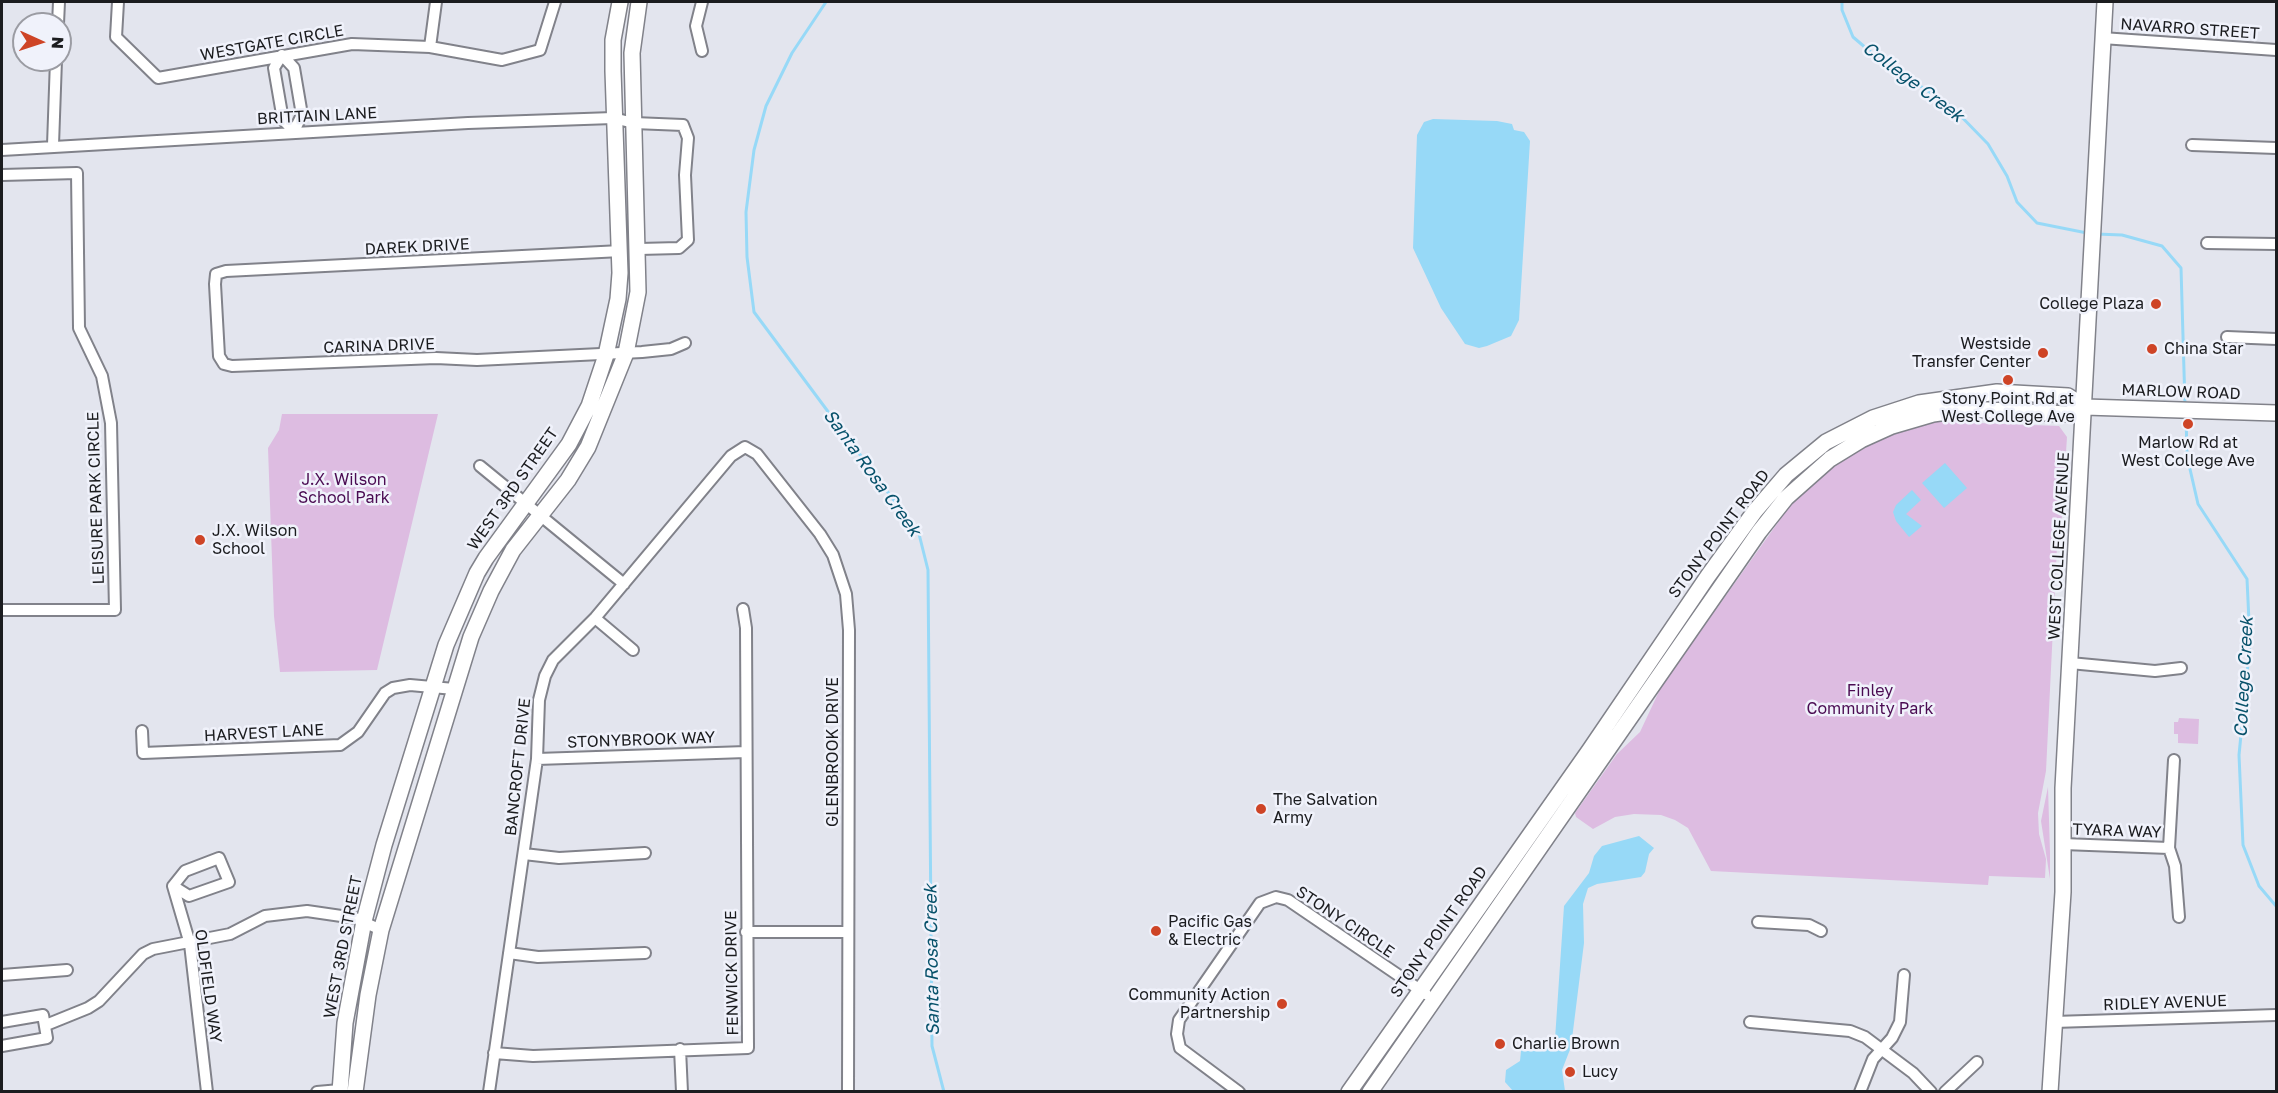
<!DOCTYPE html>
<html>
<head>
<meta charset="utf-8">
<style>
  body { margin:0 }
  #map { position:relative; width:2278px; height:1093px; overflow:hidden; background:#e3e5ee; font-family:"Golos Text",sans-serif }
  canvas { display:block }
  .frame { position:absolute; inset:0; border:3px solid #1b1c1f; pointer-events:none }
  .north { position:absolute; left:12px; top:12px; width:60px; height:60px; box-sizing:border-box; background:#f0f2fb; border:2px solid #9b9ca3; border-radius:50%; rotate:93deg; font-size:16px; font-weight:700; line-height:24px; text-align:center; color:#1b1c1f }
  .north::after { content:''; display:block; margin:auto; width:21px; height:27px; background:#ce4426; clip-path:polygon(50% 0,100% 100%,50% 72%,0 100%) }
</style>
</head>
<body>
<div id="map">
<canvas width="2278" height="1093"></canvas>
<div class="frame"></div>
<div class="north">N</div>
</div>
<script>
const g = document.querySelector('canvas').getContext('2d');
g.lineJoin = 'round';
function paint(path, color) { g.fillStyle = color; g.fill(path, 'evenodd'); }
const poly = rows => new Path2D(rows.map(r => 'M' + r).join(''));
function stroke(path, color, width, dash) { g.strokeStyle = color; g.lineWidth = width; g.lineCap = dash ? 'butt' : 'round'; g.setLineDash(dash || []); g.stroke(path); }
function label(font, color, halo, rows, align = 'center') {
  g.font = font + ' "Golos Text",sans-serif'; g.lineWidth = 5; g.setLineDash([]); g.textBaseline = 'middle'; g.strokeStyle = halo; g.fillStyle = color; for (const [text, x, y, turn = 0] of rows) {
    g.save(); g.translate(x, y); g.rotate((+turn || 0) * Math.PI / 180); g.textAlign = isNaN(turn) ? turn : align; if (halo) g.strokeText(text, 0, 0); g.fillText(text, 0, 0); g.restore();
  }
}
const green = poly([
  [282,414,438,414,377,670,280,672,274,616,268,448,279,430],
  [1961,417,1979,423,2059,426,2067,437,2061,529,2057,546,2046,771,2038,813,2039,834,2046,859,2045,878,1989,876,1988,885,1711,871,1688,828,1675,820,1661,815,1634,814,1615,817,1593,829,1576,817,1575,813,1617,754,1640,732,1662,685,1794,500,1827,471,1873,442,1932,421],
  [2179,718,2199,719,2198,744,2178,743,2178,734,2174,734,2174,722,2178,722],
  [2048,787,2050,853,2050,879,2041,821]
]);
const water = poly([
  [1433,119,1497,121,1512,124,1514,130,1524,132,1530,141,1519,320,1511,336,1487,346,1479,348,1465,344,1441,308,1413,248,1417,135,1424,122],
  [1945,463,1967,488,1944,508,1922,483],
  [1912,490,1921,500,1906,514,1922,526,1909,537,1896,521,1893,512,1896,505],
  [1639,836,1654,848,1649,854,1645,872,1641,877,1597,884,1588,888,1583,904,1584,943,1571,1047,1562,1070,1565,1091,1513,1091,1505,1082,1506,1070,1520,1061,1522,1041,1544,1042,1545,1038,1555,1039,1564,906,1589,873,1594,856,1602,846]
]);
const stream = poly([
  [826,2,792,53,766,106,754,150,746,212,747,257,754,312,919,534,928,570,932,1046,944,1092],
  [1842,2,1842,10,1853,37,1880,60,1951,106,1988,144,2007,176,2017,202,2037,223,2087,233],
  [2096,234,2122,235,2162,246,2181,268,2185,405],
  [2186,415,2187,456,2198,504,2247,579,2250,643,2239,755,2243,845,2259,886,2276,906]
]);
const minor = poly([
  [118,2,116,37,158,78,352,44,430,47,502,60,540,50,555,2],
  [58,24,59,2],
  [2102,38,2276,50],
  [430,47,436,2],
  [702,51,696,26,702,2],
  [282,55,294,68,302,115,294,131,283,120,274,68,282,55],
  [53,145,56,60],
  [2192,145,2276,148],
  [2,150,468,123,613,118,634,123,683,125,688,138,685,175,688,240,679,248,639,249],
  [2,175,77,173,79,328,102,376,111,423,115,610,2,610],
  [2207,243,2276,244],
  [621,251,226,271,216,274,215,284,219,356,224,364,232,366,436,358,477,360,642,352,671,349,685,343],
  [2227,337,2276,339],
  [480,466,624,584],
  [595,618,633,650],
  [2070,663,2155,671,2181,668],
  [142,731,143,753,340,745,358,732,385,693,393,688,410,685,454,689],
  [537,759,746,752],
  [2174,760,2169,848,2175,866,2179,917],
  [2063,844,2169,848],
  [524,854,559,858,645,853],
  [219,858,229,882,189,896,173,886,185,871,219,858],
  [173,886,190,944,207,1092],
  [1758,922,1809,925,1821,931],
  [746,932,848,932],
  [509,953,538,957,645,953],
  [2,975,67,970],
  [2,1022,43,1015,47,1038,2,1046],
  [1750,1022,1850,1031,1865,1037,1913,1073,1931,1092],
  [2054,1022,2276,1015],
  [46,1025,88,1008,99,1001,143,954,153,949,230,934,265,916,307,911,355,918,381,930],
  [680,1049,682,1092],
  [494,1053,533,1056,748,1048,746,628,743,609],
  [317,1092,340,1090],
  [489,1092,530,808,537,759,539,700,545,676,553,660,595,618,731,456,745,447,757,454,820,534,833,555,846,594,849,630,848,1092],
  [1239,1092,1180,1048,1177,1034,1179,1020,1260,903,1276,897,1288,900,1426,994],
  [1860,1092,1873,1059,1892,1038,1900,1022,1904,975],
  [1945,1092,1977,1062]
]);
const secondary = poly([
  [340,1092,345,1023,364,921,384,845,446,645,477,573,486,558,569,444,589,406,606,355,618,299,620,273,613,71,613,40,620,2],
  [355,1092,368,995,381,930,471,637,491,591,513,550,568,480,588,447,626,353,638,292,632,53,639,2],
  [1349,1092,1589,751,1708,576,1755,511,1786,475,1826,442,1873,418,1919,403,1997,392,2068,396,2085,407],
  [1370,1092,1759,532,1786,498,1830,459,1861,440,1892,426,1933,414,1968,409,2068,414,2085,407,2276,413],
  [2050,1092,2063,892,2063,788,2105,2]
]);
const markers = [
  [2156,304,6,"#ce4426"],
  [2152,349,6,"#ce4426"],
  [2043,353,6,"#ce4426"],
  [2008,380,6,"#ce4426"],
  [2188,424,6,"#ce4426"],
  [200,540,6,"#ce4426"],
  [1261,809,6,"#ce4426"],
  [1156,931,6,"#ce4426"],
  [1282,1004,6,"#ce4426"],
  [1500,1044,6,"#ce4426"],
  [1570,1072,6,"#ce4426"]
];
const streetNames = [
  ["NAVARRO STREET",2190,29,4],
  ["WESTGATE CIRCLE",272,43,-10],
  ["BRITTAIN LANE",317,116,-3],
  ["DAREK DRIVE",417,247,-3],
  ["CARINA DRIVE",379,346,-2],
  ["MARLOW ROAD",2181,392,2],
  ["WEST 3RD STREET",513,489,-55],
  ["LEISURE PARK CIRCLE",96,498,-92],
  ["STONY POINT ROAD",1719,534,-53],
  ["WEST COLLEGE AVENUE",2059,546,-87],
  ["HARVEST LANE",264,733,-3],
  ["STONYBROOK WAY",641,740,-2],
  ["GLENBROOK DRIVE",833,752,-90],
  ["BANCROFT DRIVE",518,767,-84],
  ["TYARA WAY",2117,831,2],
  ["STONY CIRCLE",1345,922,34],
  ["STONY POINT ROAD",1439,932,-55],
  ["WEST 3RD STREET",343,947,-79],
  ["FENWICK DRIVE",732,973,-91],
  ["OLDFIELD WAY",208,986,82],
  ["RIDLEY AVENUE",2165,1003,-2]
];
const poiNames = [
  ["College Plaza",2144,304,"right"],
  ["Westside",2031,344,"right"],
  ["Transfer Center",2031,362,"right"],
  ["China Star",2164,349],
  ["Stony Point Rd at",2008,399,"center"],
  ["West College Ave",2008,417,"center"],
  ["Marlow Rd at",2188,443,"center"],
  ["West College Ave",2188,461,"center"],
  ["J.X. Wilson",212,531],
  ["School",212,549],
  ["The Salvation",1273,800],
  ["Army",1273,818],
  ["Pacific Gas",1168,922],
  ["& Electric",1168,940],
  ["Community Action",1270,995,"right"],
  ["Partnership",1270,1013,"right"],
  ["Charlie Brown",1512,1044],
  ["Lucy",1582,1072]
];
const parkNames = [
  ["J.X. Wilson",344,480],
  ["School Park",344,498],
  ["Finley",1870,691],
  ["Community Park",1870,709]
];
const waterNames = [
  ["College Creek",1913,82,37],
  ["Santa Rosa Creek",872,473,54],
  ["College Creek",2244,677,-87],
  ["Santa Rosa Creek",932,960,-91]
];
paint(green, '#ddbce1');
paint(water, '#97d9f7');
stroke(stream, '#97d9f7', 3);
stroke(minor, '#81828a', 14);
stroke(secondary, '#81828a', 18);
stroke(minor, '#fff', 10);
stroke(secondary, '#fff', 15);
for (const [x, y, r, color] of markers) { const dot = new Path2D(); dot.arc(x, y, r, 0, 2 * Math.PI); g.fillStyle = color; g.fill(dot); stroke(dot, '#f0f2fb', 2); }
label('16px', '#1b1c1f', '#f0f2fb', streetNames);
label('16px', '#1b1c1f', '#f0f2fb', poiNames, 'left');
label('16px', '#4a0b52', '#f0f2fb', parkNames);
label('italic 18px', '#08526b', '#f0f2fb', waterNames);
</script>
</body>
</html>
